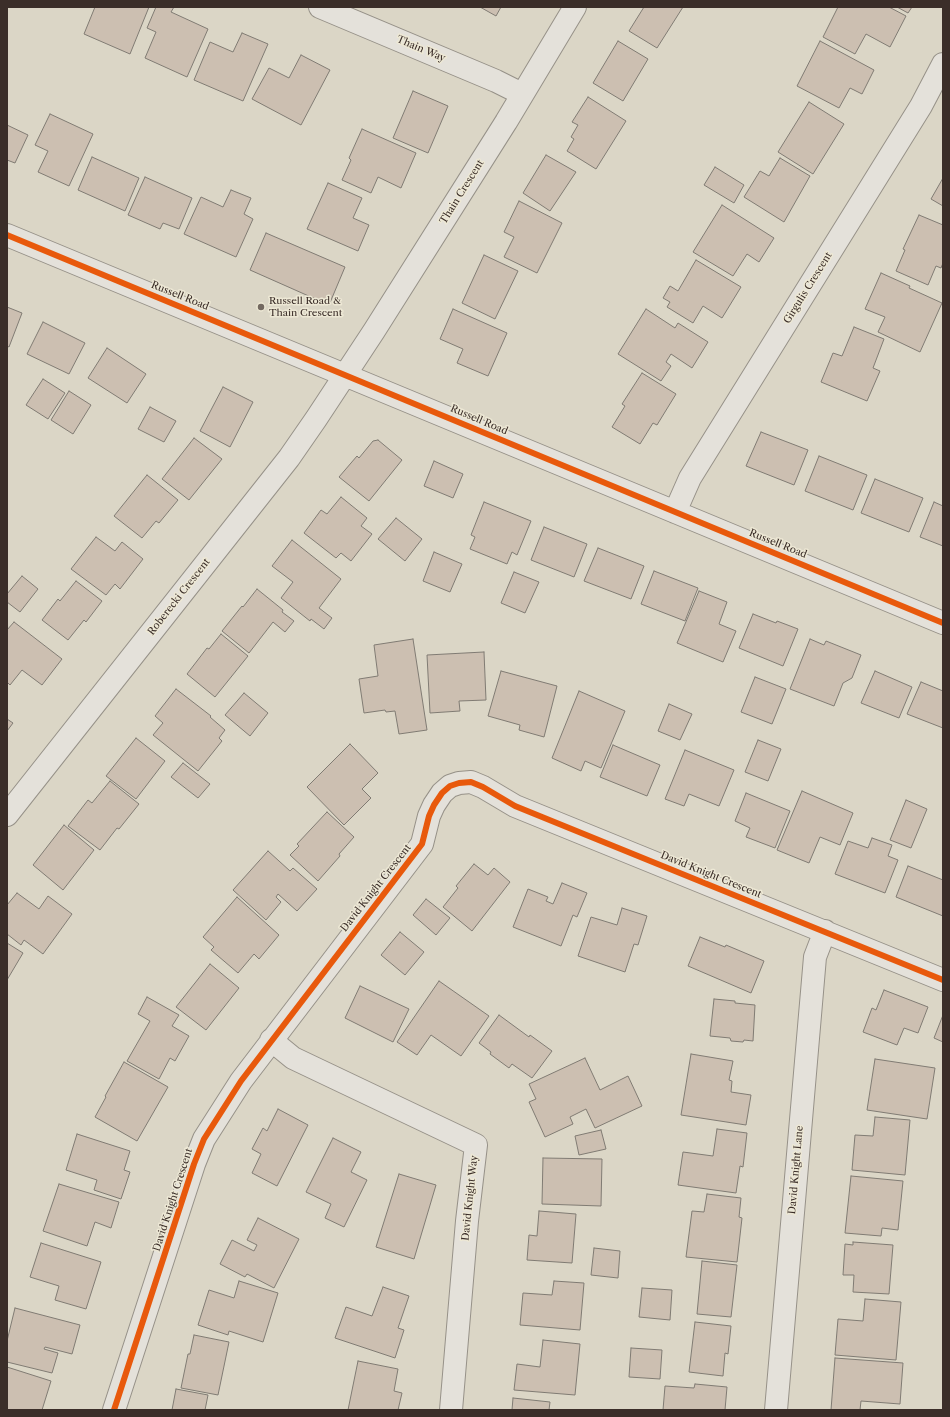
<!DOCTYPE html>
<html>
<head>
<meta charset="utf-8">
<style>
  body { margin:0 }
  #map { position:relative; width:950px; height:1417px; overflow:hidden; background:#dbd6c6; font-family:"Libre Caslon Text",serif }
  canvas { display:block }
  .frame { position:absolute; inset:0; border:8px solid #3b2e29; pointer-events:none }
</style>
</head>
<body>
<div id="map">
<canvas width="950" height="1417"></canvas>
<div class="frame"></div>
</div>
<script>
const g = document.querySelector('canvas').getContext('2d');
g.lineJoin = 'round';
function paint(path, color) { g.fillStyle = color; g.fill(path, 'evenodd'); }
const poly = rows => new Path2D(rows.map(r => 'M' + r).join(''));
function stroke(path, color, width, dash) { g.strokeStyle = color; g.lineWidth = width; g.lineCap = dash ? 'butt' : 'round'; g.setLineDash(dash || []); g.stroke(path); }
function label(font, color, halo, rows, align = 'center') {
  g.font = font + ' "Libre Caslon Text",serif'; g.lineWidth = 3; g.setLineDash([]); g.textBaseline = 'middle'; g.strokeStyle = halo; g.fillStyle = color; for (const [text, x, y, turn = 0] of rows) {
    g.save(); g.translate(x, y); g.rotate((+turn || 0) * Math.PI / 180); g.textAlign = isNaN(turn) ? turn : align; if (halo) g.strokeText(text, 0, 0); g.fillText(text, 0, 0); g.restore();
  }
}
const building = poly([
  [95,7,149,7,130,54,84,34,95,7],
  [156,7,174,7,171,12,208,29,187,77,145,58,156,32,147,28,156,7],
  [480,7,501,7,496,16,480,7],
  [644,7,683,7,657,48,629,31,644,7],
  [838,7,889,7,906,16,890,47,866,34,855,54,823,37,838,7],
  [897,7,912,7,908,13,897,7],
  [242,33,268,44,243,101,194,80,210,42,233,52,242,33],
  [618,41,648,59,623,101,593,83,618,41],
  [820,41,874,70,862,94,850,88,839,108,797,86,820,41],
  [301,55,330,70,301,125,252,99,269,68,289,78,301,55],
  [413,91,448,106,428,153,393,138,413,91],
  [588,97,626,121,596,169,567,151,574,139,571,137,578,125,572,122,588,97],
  [809,102,844,124,813,174,778,152,809,102],
  [50,114,93,134,69,186,38,172,48,151,35,145,50,114],
  [7,125,28,135,15,163,7,160,7,125],
  [362,129,416,153,401,188,378,177,371,193,342,180,351,160,349,158,362,129],
  [546,155,576,172,550,211,523,193,546,155],
  [92,157,139,178,125,211,78,190,92,157],
  [780,158,810,176,784,222,744,197,760,171,769,176,780,158],
  [715,167,744,185,734,203,704,185,715,167],
  [145,177,192,198,179,229,163,223,160,229,128,215,145,177],
  [943,178,943,206,931,199,943,178],
  [328,183,362,198,353,218,369,225,358,251,307,229,328,183],
  [231,190,251,198,244,214,253,219,236,257,184,234,201,197,223,207,231,190],
  [519,201,562,223,537,273,504,257,514,237,504,232,519,201],
  [722,205,774,238,759,262,747,254,733,276,693,252,722,205],
  [919,215,943,225,943,263,941,268,936,266,928,285,896,271,905,250,903,249,919,215],
  [266,233,345,267,329,305,250,270,266,233],
  [484,255,518,271,495,319,462,303,484,255],
  [696,260,741,287,722,318,703,306,693,323,667,307,670,302,663,298,670,286,678,291,696,260],
  [881,273,910,286,909,288,942,303,920,352,878,332,885,317,865,309,881,273],
  [7,307,22,313,9,347,7,346,7,307],
  [453,309,507,333,488,376,457,363,463,349,440,339,453,309],
  [646,309,675,328,678,323,708,342,692,368,671,354,666,362,671,366,661,381,618,354,646,309],
  [43,322,85,343,69,374,27,354,43,322],
  [854,327,884,339,873,368,880,371,867,401,821,382,833,353,842,356,854,327],
  [107,348,146,374,127,403,88,378,107,348],
  [642,373,676,394,657,425,653,423,640,444,612,427,625,406,622,404,642,373],
  [43,379,65,393,48,419,26,405,43,379],
  [223,387,253,402,230,447,200,431,223,387],
  [69,391,91,405,73,434,51,420,69,391],
  [150,407,176,421,164,442,138,429,150,407],
  [761,432,808,450,794,485,746,466,761,432],
  [194,438,222,459,189,500,162,479,194,438],
  [378,440,402,460,369,501,339,477,357,456,359,458,373,441,378,440],
  [819,456,867,475,853,510,805,491,819,456],
  [434,461,463,474,453,498,424,486,434,461],
  [147,475,178,500,159,523,156,521,142,538,114,516,147,475],
  [875,479,923,498,909,532,861,513,875,479],
  [341,497,367,518,361,526,372,534,351,561,341,553,336,558,304,533,321,510,327,514,341,497],
  [484,502,531,521,517,555,512,552,507,564,470,549,475,537,471,535,484,502],
  [934,502,943,506,943,546,920,537,934,502],
  [396,518,422,539,405,561,378,539,396,518],
  [544,527,587,544,574,577,531,560,544,527],
  [96,537,115,551,122,542,143,559,120,589,115,584,106,595,71,569,96,537],
  [292,540,341,579,319,608,332,618,324,629,311,619,310,621,281,598,293,582,272,566,292,540],
  [598,548,644,566,631,599,584,581,598,548],
  [434,552,462,564,450,592,423,581,434,552],
  [654,571,698,588,685,621,641,604,654,571],
  [514,572,539,582,525,613,501,603,514,572],
  [22,576,38,589,20,612,7,602,7,594,22,576],
  [76,581,102,601,86,622,84,620,68,640,42,620,58,599,60,601,76,581],
  [257,589,283,610,282,612,294,621,285,632,273,622,249,653,222,631,242,606,243,607,257,589],
  [699,591,727,602,719,624,736,631,723,662,677,643,699,591],
  [753,614,776,623,777,621,798,629,783,666,739,648,753,614],
  [14,622,62,659,42,685,22,670,10,685,7,682,7,630,14,622],
  [221,634,248,656,215,697,187,674,207,648,209,649,221,634],
  [413,639,427,730,399,734,395,711,386,712,385,710,364,713,359,679,378,676,374,645,413,639],
  [810,639,824,645,826,641,861,655,852,678,843,683,834,706,790,689,810,639],
  [484,652,486,700,459,701,460,711,430,713,427,655,484,652],
  [501,671,557,686,544,737,519,730,520,725,488,716,501,671],
  [875,671,912,687,899,718,861,703,875,671],
  [755,677,786,689,772,724,741,712,755,677],
  [921,682,943,691,943,728,907,714,921,682],
  [176,689,211,716,210,717,225,730,219,738,222,741,198,771,153,735,163,723,155,716,176,689],
  [579,691,625,711,601,768,585,761,581,771,552,758,579,691],
  [244,693,268,713,250,736,225,715,244,693],
  [669,704,692,714,680,740,658,731,669,704],
  [7,719,13,723,7,731,7,719],
  [136,738,165,761,136,799,106,776,136,738],
  [758,740,781,749,768,781,745,772,758,740],
  [350,744,378,773,362,789,371,798,344,825,307,787,350,744],
  [613,745,660,765,647,796,600,777,613,745],
  [685,750,734,770,719,806,689,794,684,806,665,799,685,750],
  [183,763,210,784,198,798,171,777,183,763],
  [110,781,139,804,119,829,117,828,100,850,68,826,88,800,92,803,110,781],
  [802,791,853,813,840,845,820,837,809,863,777,850,802,791],
  [746,793,790,811,775,848,746,837,750,828,735,821,746,793],
  [906,800,927,809,911,848,890,840,906,800],
  [327,812,354,837,339,854,340,856,318,881,290,855,299,846,297,844,327,812],
  [64,825,94,850,63,890,33,865,64,825],
  [872,838,892,845,888,856,898,860,885,893,835,874,848,841,868,848,872,838],
  [268,851,290,871,293,868,317,889,297,911,278,894,276,897,281,902,266,920,233,890,268,851],
  [474,864,488,875,494,868,510,882,472,931,443,907,458,888,456,886,474,864],
  [908,866,943,880,943,916,896,897,908,866],
  [562,883,587,893,577,917,573,915,561,946,513,927,528,889,548,897,546,901,553,904,562,883],
  [17,893,39,909,48,896,72,914,43,954,24,940,21,945,7,934,7,905,17,893],
  [237,897,279,935,259,959,254,954,238,973,211,950,214,947,203,937,237,897],
  [426,899,450,918,436,935,413,915,426,899],
  [622,908,647,916,638,945,634,944,625,972,578,956,591,917,617,925,622,908],
  [400,932,424,952,405,975,381,955,400,932],
  [700,937,725,947,726,945,764,961,751,993,688,966,700,937],
  [7,943,23,953,7,980,7,943],
  [210,964,239,988,206,1030,176,1007,210,964],
  [439,981,489,1016,461,1056,431,1035,417,1055,397,1042,439,981],
  [360,986,409,1009,393,1042,345,1018,360,986],
  [884,990,928,1007,918,1033,904,1028,897,1045,863,1032,872,1008,876,1010,884,990],
  [147,997,179,1015,172,1026,189,1036,175,1061,170,1058,159,1079,127,1061,150,1021,138,1014,147,997],
  [714,999,735,1001,735,1003,755,1005,753,1041,744,1040,743,1042,731,1041,730,1038,710,1036,714,999],
  [499,1015,529,1037,530,1035,552,1051,532,1078,512,1064,509,1068,490,1054,491,1052,479,1043,499,1015],
  [943,1015,943,1042,934,1038,943,1015],
  [691,1054,733,1061,729,1080,732,1081,731,1092,751,1095,746,1125,681,1115,691,1054],
  [585,1058,600,1090,628,1076,642,1106,595,1128,586,1109,570,1117,573,1124,545,1137,529,1102,536,1099,529,1084,585,1058],
  [875,1059,935,1068,927,1119,867,1110,875,1059],
  [124,1062,168,1087,137,1141,95,1117,106,1097,105,1096,124,1062],
  [278,1109,308,1125,277,1186,252,1173,261,1154,252,1149,263,1128,267,1131,278,1109],
  [875,1117,910,1120,905,1175,852,1170,855,1135,873,1136,875,1117],
  [717,1129,747,1133,743,1167,740,1166,736,1193,678,1185,683,1152,713,1156,717,1129],
  [601,1130,606,1149,579,1155,575,1136,601,1130],
  [77,1134,130,1151,124,1170,130,1172,121,1199,94,1190,97,1180,66,1170,77,1134],
  [333,1138,361,1152,351,1172,367,1180,344,1227,325,1218,331,1204,306,1192,333,1138],
  [543,1158,602,1159,601,1206,542,1204,543,1158],
  [399,1174,436,1185,414,1259,376,1247,399,1174],
  [851,1176,903,1181,898,1230,882,1228,881,1236,845,1233,851,1176],
  [59,1184,119,1202,111,1228,95,1222,87,1246,43,1231,59,1184],
  [707,1194,741,1198,739,1217,742,1218,737,1262,686,1257,692,1211,704,1212,707,1194],
  [539,1211,576,1214,572,1263,527,1260,529,1235,537,1236,539,1211],
  [258,1218,299,1239,274,1288,247,1274,245,1277,220,1264,232,1240,254,1251,257,1245,247,1240,258,1218],
  [853,1242,893,1245,889,1294,853,1292,854,1275,843,1275,845,1244,853,1245,853,1242],
  [41,1243,101,1262,86,1309,55,1300,59,1286,30,1277,41,1243],
  [594,1248,620,1251,618,1278,591,1275,594,1248],
  [702,1261,737,1265,731,1317,697,1314,702,1261],
  [239,1281,278,1293,263,1342,229,1331,228,1335,198,1325,209,1290,234,1298,239,1281],
  [554,1281,584,1283,580,1330,520,1325,523,1293,552,1295,554,1281],
  [383,1287,409,1296,398,1328,404,1330,395,1358,335,1338,346,1307,372,1316,383,1287],
  [642,1288,672,1290,670,1320,639,1317,642,1288],
  [865,1299,901,1302,896,1360,835,1355,838,1319,863,1321,865,1299],
  [15,1308,80,1325,72,1354,45,1347,44,1349,58,1353,52,1373,7,1362,7,1341,15,1308],
  [695,1322,731,1326,728,1354,725,1353,723,1376,689,1372,695,1322],
  [194,1335,229,1342,218,1395,181,1388,188,1354,190,1354,194,1335],
  [543,1340,580,1344,575,1395,514,1390,517,1364,540,1367,543,1340],
  [631,1348,662,1350,660,1379,629,1377,631,1348],
  [835,1358,903,1363,900,1404,861,1401,860,1410,831,1410,835,1358],
  [358,1361,398,1369,394,1391,402,1393,398,1410,348,1410,358,1361],
  [7,1367,51,1381,42,1410,7,1410,7,1367],
  [695,1384,727,1387,725,1410,663,1410,665,1386,694,1388,695,1384],
  [176,1389,208,1395,205,1410,172,1410,176,1389],
  [513,1398,550,1402,549,1410,512,1410,513,1398]
]);
const minor = poly([
  [320,7,496,81,522,94],
  [7,235,943,623],
  [675,512,690,478,921,106,943,64],
  [7,815,289,458,316,419,374,331,506,122,575,7],
  [271,1040,293,1058,476,1145,467,1221,451,1410],
  [114,1410,194,1164,204,1139,241,1081,422,844,429,816,434,805,442,793,450,786,459,783,471,782,483,787,515,806,943,980],
  [776,1410,815,957,825,931]
]);
const cycleway = poly([
  [7,235,943,623],
  [114,1410,194,1164,204,1139,241,1081,422,844,429,816,434,805,442,793,450,786,459,783,471,782,483,787,515,806,943,980]
]);
const markers = [
  [261,307,4,"#736960"]
];
const streetNames = [
  ["Thain Way",421,49,23],
  ["Thain Crescent",462,192,-58],
  ["Girgulis Crescent",808,288,-58],
  ["Russell Road",180,296,22],
  ["Russell Road",479,420,23],
  ["Russell Road",778,544,22],
  ["Roberecki Crescent",179,597,-52],
  ["David Knight Crescent",711,875,22],
  ["David Knight Crescent",376,888,-52],
  ["David Knight Lane",796,1170,-85],
  ["David Knight Way",470,1198,-84],
  ["David Knight Crescent",173,1200,-72]
];
const poiNames = [
  ["Russell Road &",269,301],
  ["Thain Crescent",269,313]
];
paint(building, '#ccbfb1');
stroke(building, '#807b73', 1);
stroke(minor, '#969188', 24);
stroke(minor, '#e4e1da', 22);
stroke(cycleway, '#e8590c', 6);
for (const [x, y, r, color] of markers) { const dot = new Path2D(); dot.arc(x, y, r, 0, 2 * Math.PI); g.fillStyle = color; g.fill(dot); stroke(dot, '#ede8d5', 1.5); }
label('10px', '#3b2e29', '#ede8d5', streetNames);
label('10px', '#3b2e29', '#ede8d5', poiNames, 'left');
</script>
</body>
</html>
